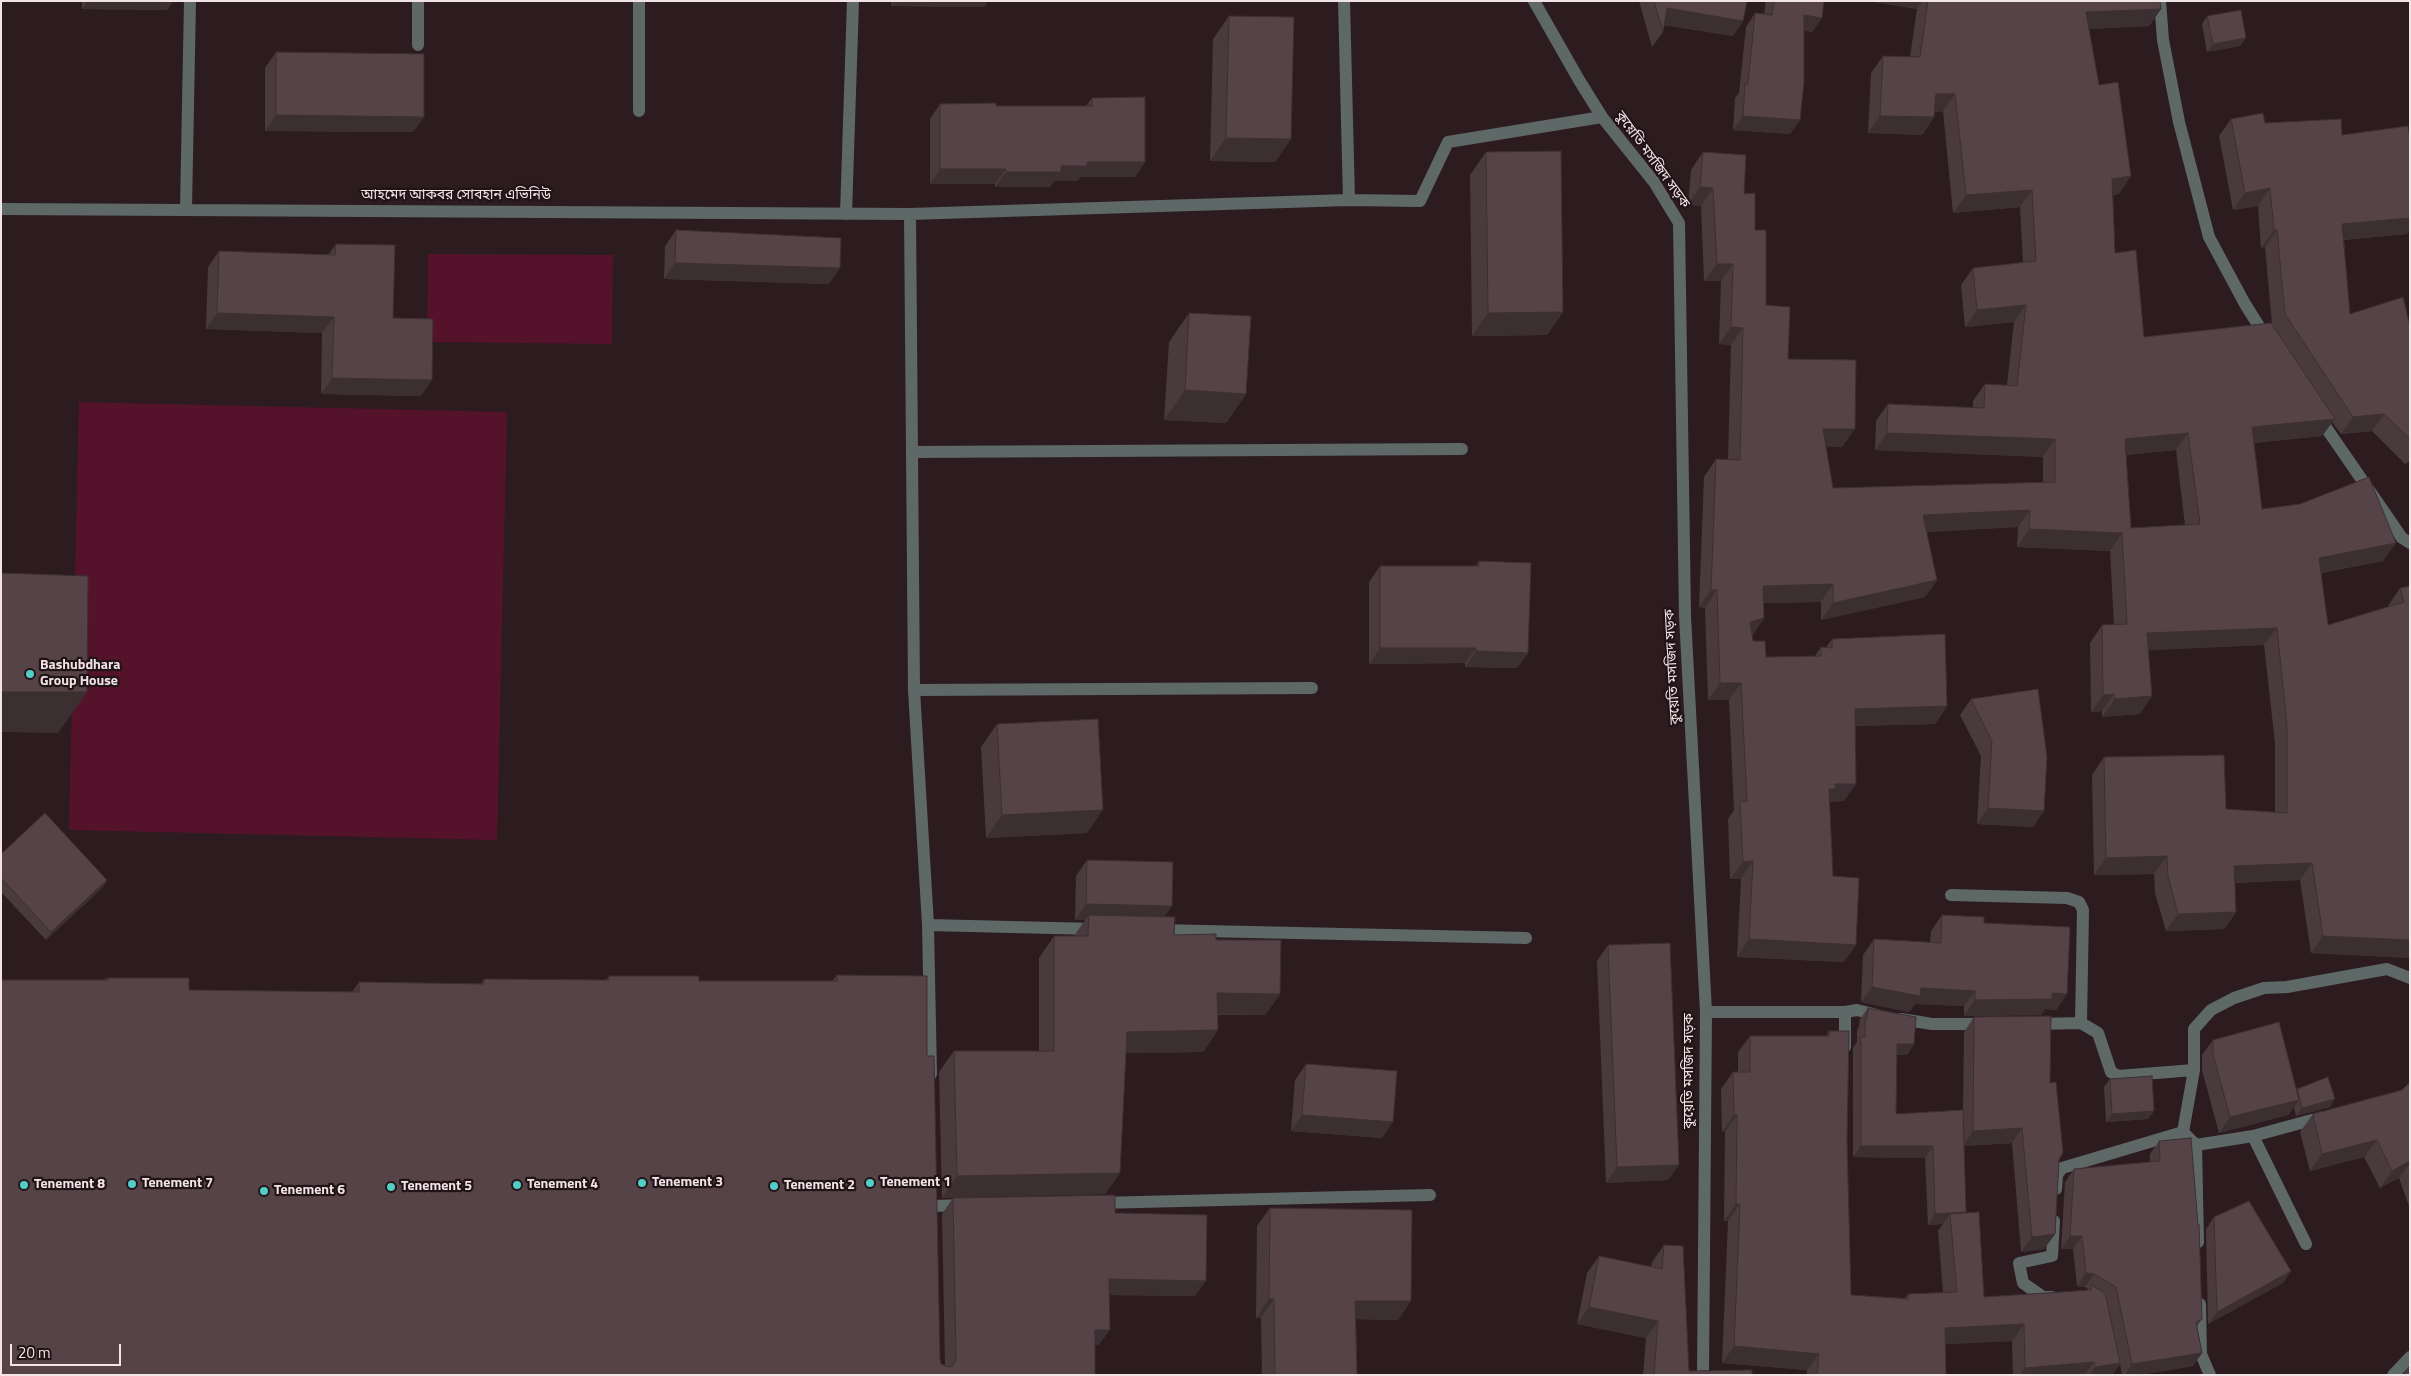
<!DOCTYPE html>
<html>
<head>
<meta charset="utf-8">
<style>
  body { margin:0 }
  #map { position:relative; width:2411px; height:1376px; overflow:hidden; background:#2c1c20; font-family:"Titillium Web",sans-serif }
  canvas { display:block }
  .frame { position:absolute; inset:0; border:2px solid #f0e4e7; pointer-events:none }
  .scale { position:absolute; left:10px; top:1344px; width:111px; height:22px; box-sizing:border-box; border:2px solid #f0e4e7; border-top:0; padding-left:6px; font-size:15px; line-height:18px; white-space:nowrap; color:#f0e4e7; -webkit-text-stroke:4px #221317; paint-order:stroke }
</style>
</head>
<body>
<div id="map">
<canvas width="2411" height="1376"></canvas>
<div class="frame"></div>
<div class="scale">20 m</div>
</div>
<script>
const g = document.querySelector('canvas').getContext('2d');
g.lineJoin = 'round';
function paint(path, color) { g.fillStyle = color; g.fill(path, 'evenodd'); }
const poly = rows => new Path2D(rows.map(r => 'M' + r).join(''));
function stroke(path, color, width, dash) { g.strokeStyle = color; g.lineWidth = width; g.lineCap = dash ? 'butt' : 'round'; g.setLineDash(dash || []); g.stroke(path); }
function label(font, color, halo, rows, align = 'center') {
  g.font = font + ' "Titillium Web","Noto Sans Bengali",sans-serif'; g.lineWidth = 4.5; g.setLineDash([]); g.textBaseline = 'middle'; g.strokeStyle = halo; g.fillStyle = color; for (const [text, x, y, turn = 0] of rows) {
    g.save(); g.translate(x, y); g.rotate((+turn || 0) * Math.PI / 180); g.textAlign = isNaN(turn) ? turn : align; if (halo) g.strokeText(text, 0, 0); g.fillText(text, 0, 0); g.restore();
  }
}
const green = poly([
  [428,254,613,255,612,344,427,342],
  [79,402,507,412,497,840,69,830]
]);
const minor = poly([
  [1344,1,1349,200],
  [1534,1,1579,80,1602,117,1654,182,1679,223,1685,616,1706,1012,1703,1375],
  [2160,1,2163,40,2179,122,2209,237,2245,304,2267,339],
  [418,45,418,1],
  [639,111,639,1],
  [1,209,910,214,1349,200,1420,201,1448,142,1602,117],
  [186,209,190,1],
  [846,214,853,1],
  [910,214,914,690,928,925,931,1074],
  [2318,416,2402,538,2410,543],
  [912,452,1462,449],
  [914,690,1312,688],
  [1951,895,2067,898,2079,902,2083,910,2081,1023],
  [928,925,1095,929],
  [1158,930,1526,938],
  [1706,1012,1845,1012,1857,1010,1881,1016],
  [1901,1019,1932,1024,1985,1024],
  [2035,1024,2081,1023,2098,1033,2111,1072,2118,1076,2194,1070],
  [1845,1047,1845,1012],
  [2253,1136,2306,1244],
  [2196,1145,2253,1136,2323,1117],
  [2056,1189,2057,1175,2062,1168,2183,1132],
  [1098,1203,1430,1195],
  [934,1206,963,1205],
  [2198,1242,2196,1145,2183,1132,2194,1070,2194,1029,2211,1010,2234,998,2264,988,2287,987,2387,969,2410,978],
  [2052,1297,2043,1297,2023,1283,2019,1263,2052,1256,2054,1221],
  [2200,1304,2201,1354,2210,1375],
  [2393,1375,2410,1357]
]);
const wall = poly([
  [82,1,173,1,167,10,82,9],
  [892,1,988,1,984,7,891,6],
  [1639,1,1747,1,1743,21,1733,36,1664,25,1663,32,1652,47],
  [1766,1,1824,1,1822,18,1812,32,1804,30,1800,120,1790,134,1733,130,1735,98,1739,93,1746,27,1755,13,1764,14],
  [1869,1,2160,1,2161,9,2149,26,2089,29,2119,194,2113,195,2115,253,2144,337,2272,324,2265,247,2261,248,2258,206,2233,210,2219,136,2231,119,2265,123,2342,135,2410,140,2410,231,2407,234,2344,240,2350,314,2410,326,2410,461,2405,464,2372,431,2341,434,2332,422,2322,436,2254,443,2262,509,2396,543,2383,561,2321,573,2328,625,2388,607,2388,606,2400,588,2410,586,2410,958,2311,953,2300,880,2235,883,2236,912,2224,929,2166,931,2155,893,2154,874,2094,875,2092,775,2104,757,2226,809,2275,812,2275,743,2264,645,2148,650,2140,714,2102,717,2102,711,2091,712,2090,643,2102,625,2114,625,2110,551,2017,547,2018,527,1926,532,1937,580,1925,597,1821,620,1821,602,1763,603,1764,618,1752,636,1753,641,1766,657,1815,656,1821,647,1826,647,1832,639,1947,706,1935,724,1855,726,1844,801,1829,802,1833,876,1844,962,1737,957,1741,879,1730,879,1728,819,1734,810,1729,700,1708,700,1705,608,1699,607,1704,477,1716,459,1728,460,1731,345,1719,344,1721,281,1704,281,1701,206,1688,205,1691,170,1703,152,1744,194,1755,230,1766,305,1788,359,1842,447,1826,446,1833,488,2043,482,2043,457,1875,450,1876,421,1888,404,1973,408,1973,401,1985,384,2007,385,2014,322,1965,327,1961,285,1973,268,2023,263,2020,207,1953,213,1943,111,1935,112,1934,117,1922,135,1868,133,1871,73,1883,56,1910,57,1917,9],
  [2176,450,2185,525,2131,528,2126,455],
  [1229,16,1291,139,1275,162,1210,161,1213,39],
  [2207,16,2240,46,2207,52,2202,24],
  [276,52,424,117,413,132,265,131,265,68],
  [1092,98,1145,162,1135,177,1080,177,1077,181,1054,181,1050,187,995,187,995,184,930,184,930,119,940,104,996,106,1086,106],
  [1486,152,1563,312,1547,335,1472,336,1470,175],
  [676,230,829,284,664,279,665,246],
  [336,244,393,318,421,396,321,394,322,333,206,329,208,267,219,251,328,255],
  [1189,313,1246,394,1226,423,1164,420,1169,342],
  [1479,561,1528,653,1517,668,1465,667,1465,663,1369,664,1369,582,1380,566,1476,566],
  [2038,689,2033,827,1977,824,1981,756,1960,715,1971,699],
  [997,724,1087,833,986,838,981,747],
  [1,854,107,880,102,888,46,940,1,892],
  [1087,860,1172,906,1164,917,1174,935,1216,940,1280,994,1265,1015,1217,1015,1218,1030,1203,1052,1126,1053,1120,1173,1105,1194,942,1198,939,1072,954,1051,1039,1051,1039,958,1054,936,1074,936,1085,920,1075,920,1076,876],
  [1942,915,1984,923,2067,994,2056,1010,2045,1009,2041,1015,1964,1016,1964,1006,1915,1004,1909,1012,1861,1002,1863,955,1874,939,1930,942,1931,931],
  [1608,945,1668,1180,1606,1183,1597,961],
  [837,975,927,1056,940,1359,941,1364,945,1366,942,1214,953,1198,1115,1213,1195,1296,1109,1295,1099,1345,1095,1345,1095,1375,1,1375,104,980,106,978,189,990,352,992,359,982,481,984,484,979,606,980,609,976,699,981,832,981],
  [1868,1008,1914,1044,1907,1055,1897,1055,1896,1114,1963,1112,1964,1032,1974,1017,2050,1083,2059,1160,2055,1234,2044,1249,2021,1252,2012,1143,1964,1146,1966,1212,1984,1297,2087,1291,2088,1289,2085,1287,2077,1286,2073,1249,2061,1249,2065,1182,2074,1169,2150,1162,2150,1154,2159,1141,2202,1319,2197,1326,2202,1353,2193,1366,2140,1375,2122,1375,2120,1364,2112,1375,2013,1375,2012,1341,1945,1344,1946,1375,1807,1375,1807,1370,1722,1363,1728,1221,1724,1221,1725,1132,1722,1132,1721,1089,1733,1072,1738,1072,1738,1052,1750,1036,1826,1036,1829,1031,1847,1140,1851,1295,1905,1298,1908,1294,1943,1293,1938,1231,1943,1224,1928,1225,1925,1158,1853,1157,1853,1048,1857,1042,1857,1030,1859,1027,1860,1019],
  [2213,1040,2296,1090,2297,1089,2330,1107,2296,1116,2294,1107,2288,1115,2219,1133,2202,1070,2202,1055],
  [1306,1064,1382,1138,1291,1131,1295,1080],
  [2110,1079,2154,1111,2148,1119,2106,1122,2104,1087],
  [2410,1084,2410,1209,2399,1178,2380,1188,2364,1157,2310,1171,2300,1132,2313,1114,2402,1090],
  [1270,1208,1411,1301,1398,1320,1356,1319,1357,1375,1262,1375,1261,1318,1256,1318,1257,1226],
  [2214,1217,2291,1271,2283,1283,2208,1324,2206,1229],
  [1664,1245,1689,1371,1752,1375,1643,1375,1646,1338,1577,1324,1587,1273,1599,1256,1651,1267,1652,1262],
  [2410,1365,2410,1375,2403,1375]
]);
const shadedWall = poly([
  [87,1,173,1,167,10,82,9],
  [895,1,988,1,984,7,891,6],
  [1869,1,1922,1,1917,9],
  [1667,8,1743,21,1733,36,1661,24],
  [2161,9,2149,26,2074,30,2086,12],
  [1804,15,1822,18,1812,32,1795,29],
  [2246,38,2240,46,2207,52,2213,44],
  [1936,94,1955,94,1943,111,1924,112],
  [276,115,424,117,413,132,265,131],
  [1743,116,1800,120,1790,134,1733,130],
  [1880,116,1934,117,1922,135,1868,133],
  [1226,138,1291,139,1275,162,1210,161],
  [1087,162,1145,162,1135,177,1080,177,1077,181,1054,181,1050,187,995,187,1006,172,1061,166],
  [940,169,1006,169,995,184,930,184],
  [2131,176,2119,194,2100,197,2112,179],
  [1700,187,1713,188,1701,206,1688,205],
  [2270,188,2258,206,2233,210,2245,193],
  [2032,190,2020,207,1953,213,1966,195],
  [2410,218,2410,231,2407,234,2330,241,2342,224],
  [2274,230,2277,230,2265,247,2261,248],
  [675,263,840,268,829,284,664,279],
  [1717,264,1733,264,1721,281,1704,281],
  [2026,305,2014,322,1965,327,1977,310],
  [1563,312,1547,335,1472,336,1488,313],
  [217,313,334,317,322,333,206,329],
  [1731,327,1743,328,1731,345,1719,344],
  [332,378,432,380,421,396,321,394],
  [1185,390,1246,394,1226,423,1164,420],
  [2384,414,2372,431,2341,434,2353,417],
  [2335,419,2322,436,2240,444,2252,427],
  [1823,429,1855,429,1842,447,1811,446],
  [1887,433,2055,439,2043,457,1875,450],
  [2188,433,2176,450,2113,456,2125,439],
  [2030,510,2018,527,1911,532,1923,515],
  [2029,529,2122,533,2110,551,2017,547],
  [2396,543,2383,561,2307,575,2319,558],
  [1937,580,1925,597,1821,620,1833,603],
  [1833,584,1821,602,1750,603,1763,586],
  [1711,590,1717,590,1705,608,1699,607],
  [1764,618,1752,636,1750,622],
  [2277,628,2264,645,2135,651,2147,633],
  [1380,648,1476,648,1465,663,1369,664],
  [1476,651,1528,653,1517,668,1465,667],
  [1720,683,1741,683,1729,700,1708,700],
  [1,692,87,692,58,733,1,732],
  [2114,694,2102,711,2091,712,2103,695],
  [2152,696,2140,714,2102,717,2115,699],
  [1947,706,1935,724,1843,726,1855,709],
  [1835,784,1856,784,1844,801,1827,802,1829,789],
  [1988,808,2044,811,2033,827,1977,824],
  [1103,810,1087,833,986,838,1002,815],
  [2167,856,2154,874,2094,875,2106,858],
  [1753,861,1741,879,1730,879,1743,862],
  [2312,863,2300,880,2222,883,2234,866],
  [107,880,102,888,46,940,51,932],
  [1086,904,1172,906,1160,922,1089,915,1085,920,1075,920],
  [2236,912,2224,929,2166,931,2178,914],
  [2323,936,2410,940,2410,958,2311,953],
  [1749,939,1856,945,1844,962,1737,957],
  [1872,987,1921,988,1975,991,1964,1006,1915,1004,1909,1012,1861,1002],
  [1217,993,1280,994,1265,1015,1202,1014],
  [2052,993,2067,994,2056,1010,2045,1009,2041,1015,1964,1016,1975,1000],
  [1218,1030,1203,1052,1112,1053,1127,1032],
  [1897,1044,1914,1044,1907,1055,1890,1055],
  [2335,1099,2330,1107,2296,1116,2302,1108],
  [2299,1100,2288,1115,2219,1133,2230,1117],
  [2154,1111,2148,1119,2106,1122,2112,1114],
  [1302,1115,1393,1122,1382,1138,1291,1131],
  [1734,1115,1737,1115,1725,1132,1722,1132],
  [2022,1128,2012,1143,1963,1146,1973,1131],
  [2377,1140,2364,1157,2310,1171,2322,1154],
  [1861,1146,1933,1146,1925,1158,1853,1157],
  [2410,1161,2410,1163,2399,1178,2380,1188,2392,1171],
  [1679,1165,1668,1180,1606,1183,1617,1167],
  [1120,1173,1105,1194,942,1198,957,1176],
  [1736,1204,1740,1204,1728,1221,1724,1221],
  [1966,1212,1950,1214,1943,1224,1928,1225,1935,1214],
  [2055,1234,2044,1249,2021,1252,2032,1237],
  [2070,1236,2082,1236,2073,1249,2061,1249],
  [2291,1271,2283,1283,2208,1324,2217,1312],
  [2086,1273,2094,1274,2085,1287,2077,1286],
  [1109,1279,1206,1281,1195,1296,1098,1295],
  [1269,1299,1274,1299,1261,1318,1256,1318],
  [1355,1301,1411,1301,1398,1320,1342,1319],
  [1589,1307,1658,1321,1646,1338,1577,1324],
  [2024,1324,2012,1341,1933,1345,1945,1328],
  [1095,1330,1110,1330,1099,1345,1084,1346],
  [1734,1346,1819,1354,1807,1370,1722,1363],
  [2202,1353,2193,1366,2140,1375,2125,1375,2132,1364],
  [2094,1362,2085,1375,2020,1375,2025,1368],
  [2120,1363,2112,1375,2089,1375,2095,1367]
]);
const building = poly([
  [1654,1,1747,1,1743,21,1667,8,1663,32,1654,1],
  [1774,1,1824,1,1822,18,1804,15,1804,82,1800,120,1743,116,1745,84,1748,84,1755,13,1772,15,1774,1],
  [1928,1,2160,1,2161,9,2086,12,2099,85,2118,82,2131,176,2112,179,2115,253,2136,250,2144,337,2271,323,2335,419,2252,427,2262,509,2300,504,2369,477,2396,543,2319,558,2328,625,2404,602,2400,588,2410,586,2410,940,2323,936,2312,863,2234,866,2236,912,2178,914,2168,876,2167,856,2106,858,2104,757,2224,755,2226,809,2287,813,2287,726,2277,628,2147,633,2152,696,2115,699,2114,694,2103,695,2102,625,2127,624,2122,533,2029,529,2030,510,1923,515,1937,580,1833,603,1833,584,1763,586,1764,618,1750,622,1753,641,1765,641,1766,657,1821,656,1821,647,1832,648,1832,639,1945,634,1947,706,1855,709,1856,784,1835,784,1836,789,1829,789,1833,876,1859,878,1856,945,1749,939,1753,861,1743,862,1740,802,1747,801,1741,683,1720,683,1717,590,1711,590,1716,459,1740,460,1743,328,1731,327,1733,264,1717,264,1713,188,1700,187,1703,152,1746,155,1744,194,1755,193,1755,230,1766,230,1766,305,1790,307,1788,359,1856,360,1855,429,1823,429,1833,488,2055,482,2055,439,1887,433,1888,404,1984,408,1985,384,2017,386,2026,305,1977,310,1973,268,2036,261,2032,190,1966,195,1955,94,1936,94,1934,117,1880,116,1883,56,1920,57,1928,1],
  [2188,433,2200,524,2131,528,2125,439,2188,433],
  [2241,10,2246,38,2213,44,2207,16,2241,10],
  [1229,16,1294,17,1291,139,1226,138,1229,16],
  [276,52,424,54,424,117,276,115,276,52],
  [1145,97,1145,162,1087,162,1087,166,1061,166,1061,172,1006,172,1006,169,940,169,940,104,996,103,996,106,1092,106,1092,98,1145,97],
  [2263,113,2265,123,2341,119,2342,135,2408,126,2410,140,2410,218,2342,224,2350,314,2403,297,2410,326,2410,439,2384,414,2353,417,2285,314,2277,230,2274,230,2270,188,2245,193,2231,119,2263,113],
  [1561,151,1563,312,1488,313,1486,152,1561,151],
  [676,230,841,238,840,268,675,263,676,230],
  [336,244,395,245,393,318,433,319,432,380,332,378,334,317,217,313,219,251,335,255,336,244],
  [1189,313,1251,316,1246,394,1185,390,1189,313],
  [1479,561,1531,563,1528,653,1476,651,1476,648,1380,648,1380,566,1479,566,1479,561],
  [1,573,88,576,87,692,1,692,1,573],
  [2038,689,2047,757,2044,811,1988,808,1992,741,1971,699,2038,689],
  [1098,719,1103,810,1002,815,997,724,1098,719],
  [45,813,107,880,51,932,1,878,1,854,45,813],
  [1087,860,1173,862,1172,906,1086,904,1087,860],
  [1089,915,1175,917,1174,935,1216,934,1216,940,1281,940,1280,994,1217,993,1218,1030,1127,1032,1120,1173,957,1176,954,1051,1054,1051,1054,936,1088,936,1089,915],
  [1942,915,1984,917,1984,923,2070,927,2067,994,2052,993,2052,999,1975,1000,1975,991,1921,988,1920,996,1872,987,1874,939,1941,943,1942,915],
  [1670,943,1679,1165,1617,1167,1608,945,1670,943],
  [837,975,927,976,927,1056,934,1056,940,1359,941,1364,948,1367,953,1366,956,1359,953,1198,1115,1195,1115,1213,1207,1215,1206,1281,1109,1279,1110,1330,1095,1330,1095,1375,1,1375,1,980,109,980,106,978,189,978,189,990,359,992,359,982,484,984,484,979,609,980,609,976,699,976,699,981,837,981,837,975],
  [1868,1008,1916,1017,1914,1044,1897,1044,1896,1114,1963,1110,1966,1212,1935,1214,1933,1146,1861,1146,1861,1037,1865,1037,1865,1019,1867,1019,1868,1008],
  [2051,1016,2050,1083,2056,1082,2063,1152,2059,1160,2055,1234,2032,1237,2022,1128,1973,1131,1974,1017,2051,1016],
  [2279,1022,2299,1100,2230,1117,2213,1054,2213,1040,2279,1022],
  [1829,1031,1849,1031,1847,1140,1851,1295,1908,1299,1908,1294,1957,1292,1950,1214,1979,1212,1984,1297,2091,1290,2091,1285,2105,1293,2120,1363,2095,1367,2094,1362,2025,1368,2024,1324,1945,1328,1946,1375,1817,1375,1819,1354,1734,1346,1740,1204,1736,1204,1737,1115,1734,1115,1733,1072,1750,1072,1750,1036,1829,1036,1829,1031],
  [1306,1064,1397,1071,1393,1122,1302,1115,1306,1064],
  [2152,1076,2154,1111,2112,1114,2110,1079,2152,1076],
  [2328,1077,2335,1099,2302,1108,2297,1089,2328,1077],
  [2408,1084,2410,1084,2410,1161,2392,1171,2377,1140,2322,1154,2313,1114,2402,1090,2408,1084],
  [2191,1138,2198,1225,2199,1224,2202,1319,2196,1322,2202,1353,2132,1364,2116,1287,2094,1274,2086,1273,2082,1236,2070,1236,2074,1169,2160,1161,2159,1141,2191,1138],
  [2249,1201,2291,1271,2217,1312,2214,1217,2249,1201],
  [1270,1208,1412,1210,1411,1301,1355,1301,1357,1375,1275,1375,1274,1299,1269,1299,1270,1208],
  [1664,1245,1683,1246,1689,1371,1752,1370,1752,1375,1654,1375,1658,1321,1589,1307,1599,1256,1662,1269,1664,1245]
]);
const markers = [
  [30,674,5,"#54cdc7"],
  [642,1183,5,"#54cdc7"],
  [870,1183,5,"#54cdc7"],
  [132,1184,5,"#54cdc7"],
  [24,1185,5,"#54cdc7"],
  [517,1185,5,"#54cdc7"],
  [774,1186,5,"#54cdc7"],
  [391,1187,5,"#54cdc7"],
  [264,1191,5,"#54cdc7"]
];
const streetNames = [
  ["কুয়েতি মসজিদ সড়ক",1652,160,54],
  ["আহমেদ আকবর সোবহান এভিনিউ",456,196],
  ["কুয়েতি মসজিদ সড়ক",1673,667,-93],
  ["কুয়েতি মসজিদ সড়ক",1690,1071,-90]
];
const poiNames = [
  ["Bashubdhara",40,666],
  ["Group House",40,682],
  ["Tenement 3",652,1183],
  ["Tenement 1",880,1183],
  ["Tenement 7",142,1184],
  ["Tenement 8",34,1185],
  ["Tenement 4",527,1185],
  ["Tenement 2",784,1186],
  ["Tenement 5",401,1187],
  ["Tenement 6",274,1191]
];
paint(green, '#54132b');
stroke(minor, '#5e6867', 12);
paint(wall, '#493a3d');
paint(shadedWall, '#3c2f32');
paint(building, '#554347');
stroke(building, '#3c2f32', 1);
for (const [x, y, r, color] of markers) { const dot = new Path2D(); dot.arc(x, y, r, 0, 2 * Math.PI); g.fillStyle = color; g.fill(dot); stroke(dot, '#221317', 2); }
label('14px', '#f0e4e7', '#221317', streetNames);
label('bold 14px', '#f0e4e7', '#221317', poiNames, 'left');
</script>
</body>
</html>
